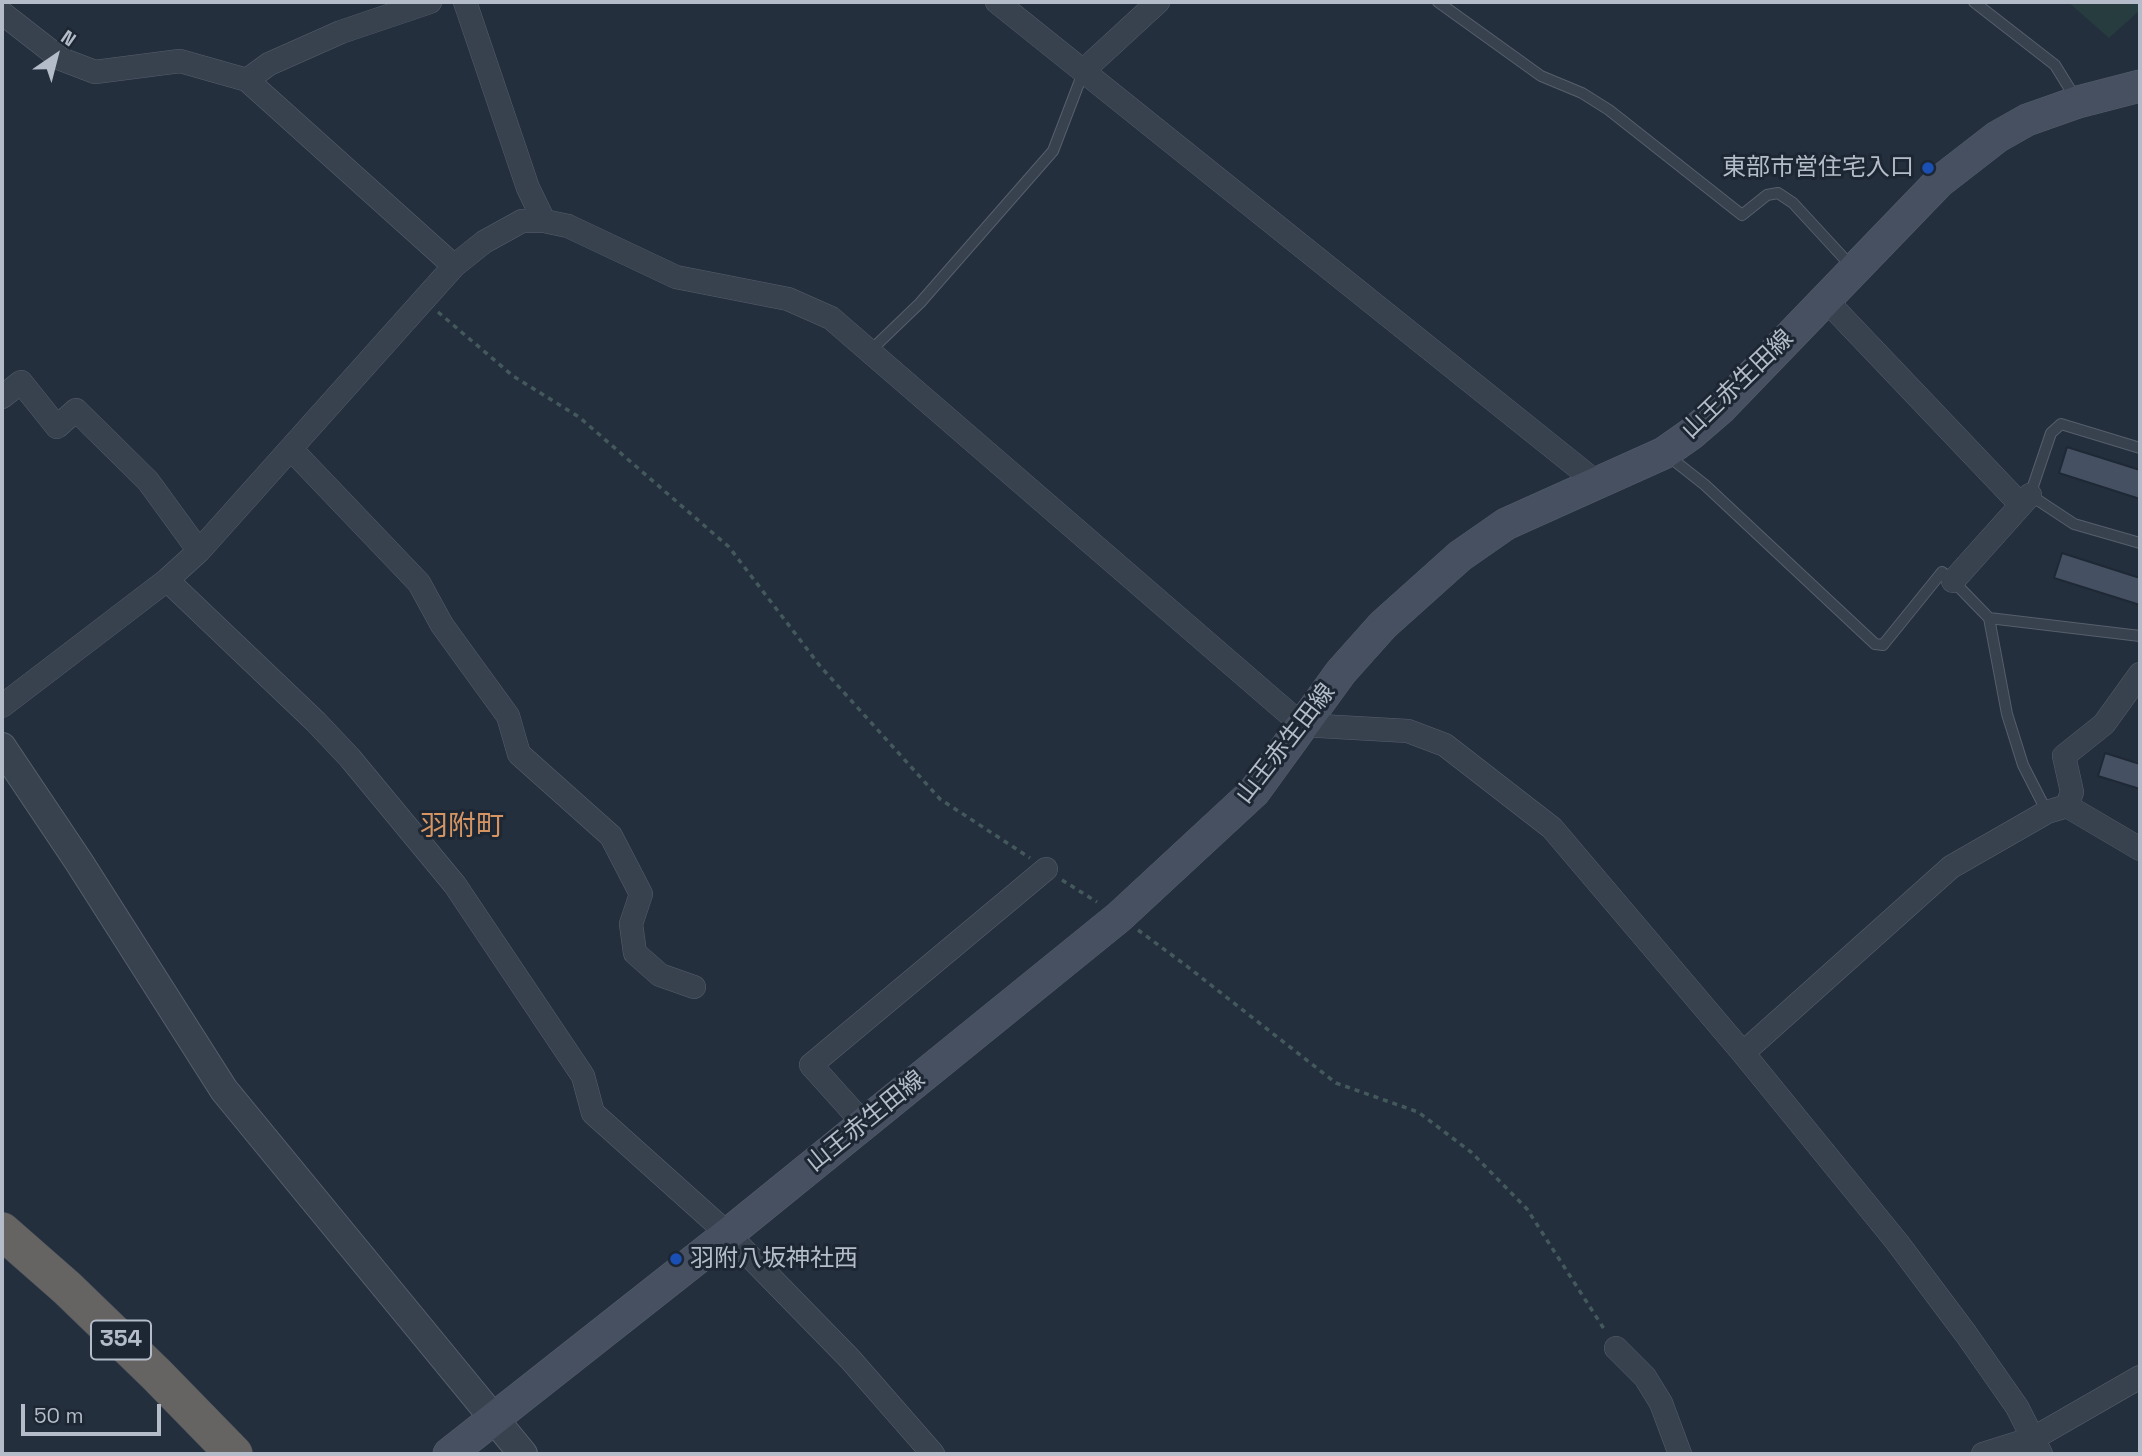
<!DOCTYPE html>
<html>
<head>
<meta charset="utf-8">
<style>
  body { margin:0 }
  #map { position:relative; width:2142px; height:1456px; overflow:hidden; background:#242f3e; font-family:"Space Grotesk",sans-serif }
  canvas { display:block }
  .frame { position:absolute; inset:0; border:4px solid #b4bcc9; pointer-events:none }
  .north { position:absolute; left:21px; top:21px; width:70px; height:70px; -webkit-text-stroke:5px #1d2633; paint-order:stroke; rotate:35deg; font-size:19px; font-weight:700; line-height:28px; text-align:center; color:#b4bcc9 }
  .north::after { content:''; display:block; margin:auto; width:24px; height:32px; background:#b4bcc9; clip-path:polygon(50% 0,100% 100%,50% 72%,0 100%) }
  .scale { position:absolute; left:21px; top:1404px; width:140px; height:32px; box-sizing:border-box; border:4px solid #b4bcc9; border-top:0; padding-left:9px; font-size:21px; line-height:24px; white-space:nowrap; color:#b4bcc9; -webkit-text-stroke:5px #1d2633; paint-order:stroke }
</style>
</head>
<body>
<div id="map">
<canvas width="2142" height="1456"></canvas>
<div class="frame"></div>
<div class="north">N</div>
<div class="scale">50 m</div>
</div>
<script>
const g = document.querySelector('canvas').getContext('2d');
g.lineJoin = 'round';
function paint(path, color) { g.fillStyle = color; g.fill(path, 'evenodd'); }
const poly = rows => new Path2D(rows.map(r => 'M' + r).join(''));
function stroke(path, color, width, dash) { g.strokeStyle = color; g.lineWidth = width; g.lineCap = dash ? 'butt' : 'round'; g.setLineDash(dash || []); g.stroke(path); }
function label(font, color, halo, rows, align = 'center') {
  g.font = font + ' "Space Grotesk","Noto Sans JP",sans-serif'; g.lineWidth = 6; g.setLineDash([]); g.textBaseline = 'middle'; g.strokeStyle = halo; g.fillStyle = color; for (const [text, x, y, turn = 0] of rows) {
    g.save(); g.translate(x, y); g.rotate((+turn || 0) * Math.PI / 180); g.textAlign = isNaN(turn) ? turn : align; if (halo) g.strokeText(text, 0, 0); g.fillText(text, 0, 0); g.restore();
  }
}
const green = poly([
  [2068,2,2140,2,2140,10,2109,38]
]);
const building = poly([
  [2067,447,2140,470,2140,499,2059,473,2067,447],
  [2062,553,2140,578,2140,605,2054,578,2062,553],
  [2105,753,2140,764,2140,789,2098,776,2105,753]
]);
const path = poly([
  [438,312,513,376,579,417,729,547,820,666,940,799,1030,858],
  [1062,880,1097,902],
  [1138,930,1184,964,1336,1083,1418,1112,1471,1152,1527,1209,1606,1332]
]);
const service = poly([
  [1438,2,1541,76,1582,93,1609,110,1742,215,1767,195,1778,193,1793,203,1852,267],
  [1974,2,2055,65,2076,99],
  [869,352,920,303,1053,151,1084,70],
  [2140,448,2061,424,2051,433,2030,495,2074,524,2140,543],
  [1667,455,1705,485,1875,644,1883,645,1942,572,1953,581,1989,618,2007,714,2023,765,2047,812],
  [1989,618,2140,636]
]);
const minor = poly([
  [465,2,528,188,544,221],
  [997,2,1596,482],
  [2,13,61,59,95,72,180,61,247,80,454,266],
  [1084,70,1158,2],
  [247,80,269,64,341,32,430,2],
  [1825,299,2021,505],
  [2,397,21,382,57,427,76,410,148,481,199,551],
  [291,449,419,583,442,625,508,716,519,754,611,836,641,894,631,924,635,953,660,975,694,987],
  [167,580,316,722,350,758,455,885,583,1076,593,1113,728,1234,850,1359,933,1454],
  [1953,581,2030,495],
  [2,706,167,580,199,551,454,266,484,242,522,221,544,221,568,226,676,277,788,299,831,318,1302,725,1408,731,1445,745,1552,828,1743,1053,1897,1242,1966,1334,2017,1407,2041,1454],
  [2067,806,2072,792,2064,756,2104,724,2140,674],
  [1743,1053,1951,867,2047,812,2067,806,2140,849],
  [864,1124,811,1065,1046,869],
  [1616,1348,1645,1377,1661,1403,1680,1454],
  [1983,1454,2034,1438,2140,1377]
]);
const tertiary = poly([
  [2,747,79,862,224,1090,523,1454]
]);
const secondary = poly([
  [449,1454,728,1234,1119,917,1254,792,1341,672,1383,625,1460,556,1506,524,1664,453,1691,434,1720,409,1939,182,1997,137,2027,120,2078,102,2140,86]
]);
const trunk = poly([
  [2,1231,67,1288,156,1374,234,1454]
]);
const markers = [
  [1928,168,7,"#1a4fb4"],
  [676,1259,7,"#1a4fb4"]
];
const shields = [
  [121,1340,60]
];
const shieldNames = [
  ["354",121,1340]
];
const poiNames = [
  ["東部市営住宅入口",1914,168],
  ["羽附八坂神社西",690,1259,"left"]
];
const streetNames = [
  ["山王赤生田線",1738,385,-44],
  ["山王赤生田線",1286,744,-52],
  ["山王赤生田線",866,1122,-39]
];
const quarterNames = [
  ["羽附町",462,827]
];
paint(green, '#263c3f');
paint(building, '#455162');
stroke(building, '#1f2835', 2);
stroke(service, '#565f6c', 12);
stroke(minor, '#565f6c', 24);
stroke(tertiary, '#565f6c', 30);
stroke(secondary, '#565f6c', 33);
stroke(trunk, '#434c59', 38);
stroke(path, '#44595c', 3.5, [5, 5]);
stroke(service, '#38414e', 10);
stroke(minor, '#38414e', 23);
stroke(tertiary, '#38414e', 28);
stroke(secondary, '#465061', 32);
stroke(trunk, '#656462', 37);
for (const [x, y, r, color] of markers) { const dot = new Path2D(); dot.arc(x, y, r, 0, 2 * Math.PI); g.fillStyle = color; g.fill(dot); stroke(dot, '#1d2633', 2.5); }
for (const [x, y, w] of shields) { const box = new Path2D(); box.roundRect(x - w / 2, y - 19.5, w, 39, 5); g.fillStyle = '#1d2633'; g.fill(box); stroke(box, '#b4bcc9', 2); }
label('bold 23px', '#b4bcc9', null, shieldNames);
label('24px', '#b4bcc9', '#1d2633', poiNames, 'right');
label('24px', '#b4bcc9', '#1d2633', streetNames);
label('28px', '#d59563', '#1d2633', quarterNames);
</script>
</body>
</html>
